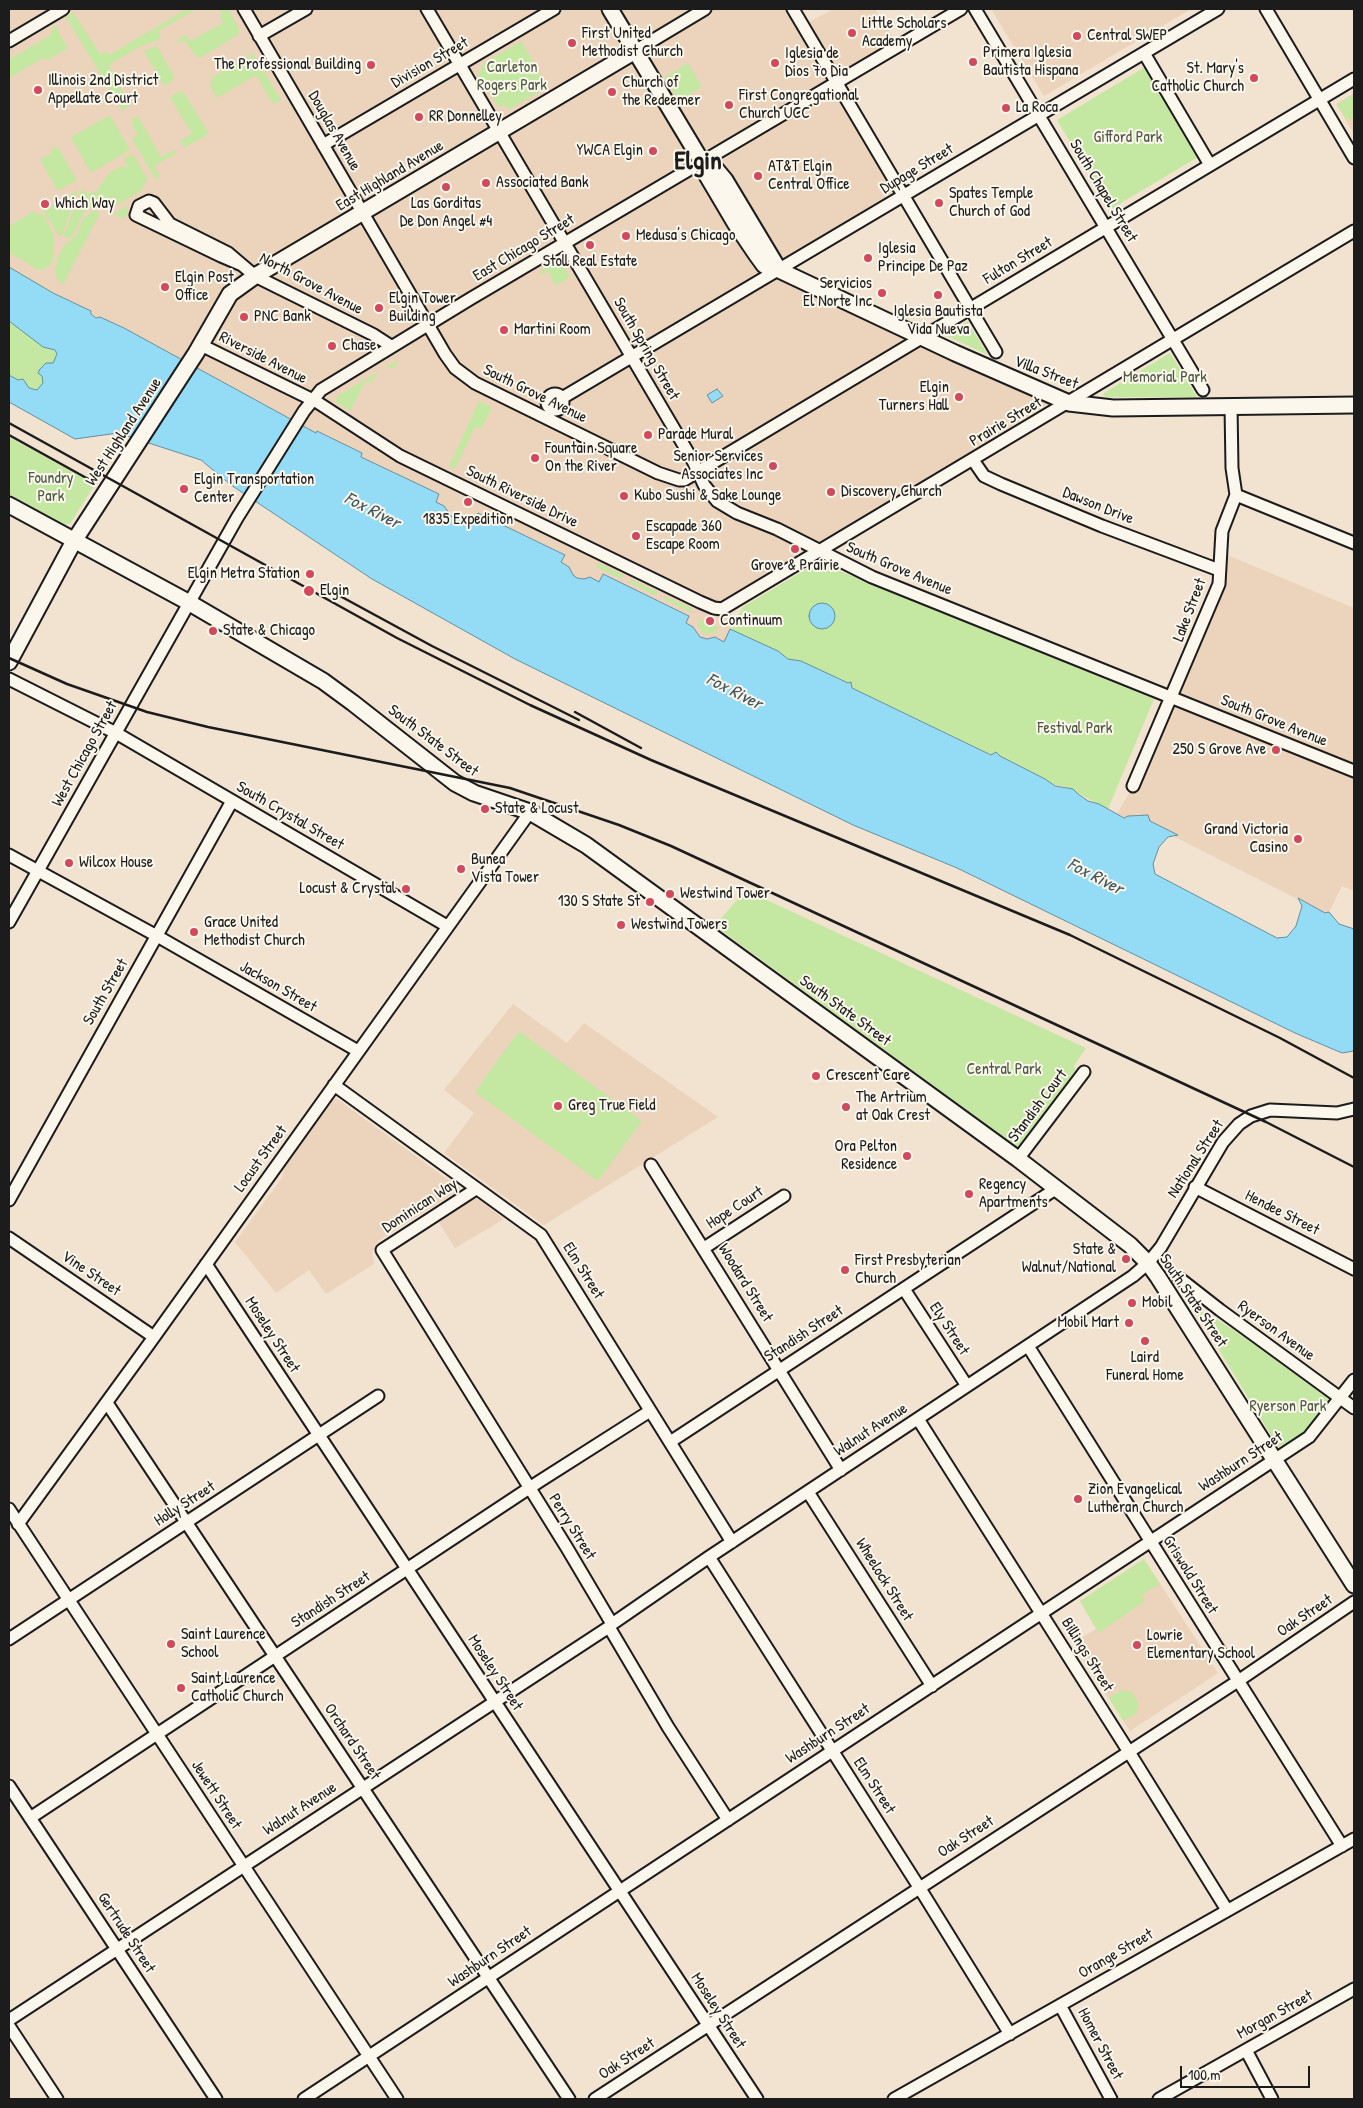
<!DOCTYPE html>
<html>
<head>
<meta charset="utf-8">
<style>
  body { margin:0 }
  #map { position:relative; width:1363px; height:2108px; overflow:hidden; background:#f2e2d0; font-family:"Patrick Hand",sans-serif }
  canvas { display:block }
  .frame { position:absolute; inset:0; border:10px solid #1c1c1c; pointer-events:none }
  .scale { position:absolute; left:1180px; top:2066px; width:130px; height:22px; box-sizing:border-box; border:2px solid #1c1c1c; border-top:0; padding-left:6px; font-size:15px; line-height:18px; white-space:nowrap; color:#1c1c1c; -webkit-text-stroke:4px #fbf7ec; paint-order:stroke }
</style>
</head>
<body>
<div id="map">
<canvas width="1363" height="2108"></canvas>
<div class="frame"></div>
<div class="scale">100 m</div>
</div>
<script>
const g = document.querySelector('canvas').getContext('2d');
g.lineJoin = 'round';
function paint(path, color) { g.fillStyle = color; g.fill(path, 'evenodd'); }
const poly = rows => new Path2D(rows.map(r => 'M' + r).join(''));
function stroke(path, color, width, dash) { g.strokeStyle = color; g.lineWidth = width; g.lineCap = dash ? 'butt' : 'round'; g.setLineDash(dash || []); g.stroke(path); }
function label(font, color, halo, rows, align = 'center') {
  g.font = font + ' "Patrick Hand",sans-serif'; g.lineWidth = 4; g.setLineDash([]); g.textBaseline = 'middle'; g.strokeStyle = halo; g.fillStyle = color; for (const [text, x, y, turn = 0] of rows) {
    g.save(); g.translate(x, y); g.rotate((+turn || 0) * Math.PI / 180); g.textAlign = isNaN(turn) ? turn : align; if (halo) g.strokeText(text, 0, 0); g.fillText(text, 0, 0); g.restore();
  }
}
const built = poly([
  [9,9,793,9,803,25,834,9,875,9,898,46,837,82,904,196,779,270,1069,403,726,609,735,619,724,642,715,637,703,639,698,635,693,627,686,623,689,615,603,574,599,582,577,578,573,575,569,567,560,562,564,554,479,513,474,521,452,517,436,502,439,494,361,457,362,453,318,431,317,433,124,328,100,317,96,318,91,311,53,293,9,267],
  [991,9,1191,9,1044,96],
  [1354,93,1354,134,1336,104],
  [1220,552,1354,608,1354,891,1342,886,1329,912,1325,913,1171,835,1139,814,1128,816,1126,818,1117,814,1133,786,1219,584],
  [513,1004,567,1043,584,1023,718,1117,544,1225,444,1153,474,1113,444,1090],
  [334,1099,337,1099,461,1189,378,1241,372,1252,374,1264,326,1294,309,1270,276,1293,235,1242,282,1178,285,1166],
  [474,1199,478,1199,504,1219,455,1248,438,1221],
  [1144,1559,1218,1673,1130,1731,1073,1643,1096,1629,1080,1601]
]);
const green = poly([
  [187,9,196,9,159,31,161,39,139,47,109,65,130,106,122,110,66,17,73,12,100,54,106,51,109,55],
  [219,9,228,9,239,28,238,35,200,58,195,55,184,40,179,43,177,40,186,35,190,41,223,23,220,17,222,15],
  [54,24,68,48,48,60,43,58,9,78,9,60,50,35],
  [521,41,548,87,508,110,505,105,499,107,477,74,482,69,481,65],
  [157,46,173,74,174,80,164,86,144,51],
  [253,53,281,100,273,104,256,75,217,98,210,85,212,78],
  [688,63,702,87,679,101,665,77],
  [1145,67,1198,157,1111,209,1057,120],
  [180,91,185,94,209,134,184,148,180,141,192,134,170,97],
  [1354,94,1354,117,1351,120,1346,119,1337,105],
  [110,115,130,150,91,173,71,137],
  [138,116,161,157,175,149,177,153,154,166,160,177,156,180,132,139,138,135,131,122,133,121,132,119],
  [57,146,77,180,58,191,40,160,52,153,51,150],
  [133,154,148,180,145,182,141,191,108,210,94,207,90,208,83,214,73,235,70,238,65,238,64,235,82,188,87,194,96,192,110,172,120,167,128,166,124,159],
  [78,190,62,235,59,236,44,211],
  [127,206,129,208,124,219,113,214],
  [95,210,100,213,63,285,57,279,55,272,58,257,65,245,76,236,84,218],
  [34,211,37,215,42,212,54,235,54,258,51,264,43,270,37,270,21,259,9,253,9,226],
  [556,262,562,263,570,277,556,286,548,271,540,275,539,272],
  [9,321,44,347,56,351,56,361,52,364,42,366,38,372,42,376,43,384,37,390,29,388,21,379,18,380,9,375],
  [967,321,988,355,945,335],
  [1170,353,1197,397,1107,397,1103,395,1104,393],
  [396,361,398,362,395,368,388,367,378,372,372,383,366,380,350,411,336,402,336,399,339,395],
  [479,401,492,407,481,429,475,427,455,469,449,466],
  [9,437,95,484,70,524,67,523,66,525,9,494],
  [818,562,1154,699,1108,809,1066,787,1051,784,1045,779,1000,756,996,752,992,755,852,688,851,682,848,683,801,661,788,659,778,651,730,629,743,607],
  [598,563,624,575,622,579,596,567],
  [631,579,658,592,656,596,629,582],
  [665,596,692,608,690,612,664,599],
  [700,619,718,627,715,633,706,634,702,632,698,625],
  [745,890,1086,1048,1074,1066,1075,1071,1018,1147,715,926],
  [519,1031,642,1121,598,1181,475,1092],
  [1192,1305,1234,1330,1332,1401,1311,1426,1299,1436,1278,1447],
  [1144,1559,1160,1584,1142,1595,1145,1601,1099,1633,1080,1601],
  [1122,1689,1125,1692,1131,1691,1138,1702,1138,1713,1123,1721,1109,1698]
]);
const water = poly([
  [9,267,53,293,91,311,91,314,96,318,100,317,124,328,316,433,317,431,362,453,361,457,439,494,436,502,444,506,452,517,459,519,466,516,474,520,478,513,565,555,561,562,569,567,573,575,577,578,584,579,590,577,599,582,603,574,689,616,686,623,693,627,700,637,707,639,715,637,724,642,730,629,778,651,788,659,801,661,848,683,851,682,852,688,991,755,996,752,1000,756,1045,779,1055,786,1073,789,1078,794,1088,801,1099,804,1124,818,1128,816,1148,815,1150,821,1178,835,1168,837,1159,847,1153,864,1155,874,1277,938,1287,937,1296,926,1302,906,1298,898,1325,913,1329,912,1339,924,1354,929,1354,1051,1342,1053,1295,1033,957,868,853,825,515,659,372,579,231,485,201,460,118,433,75,439,9,402,9,375,18,380,23,379,29,388,37,390,43,383,42,376,38,373,40,369,46,363,53,363,57,354,55,350,43,347,9,321,9,267],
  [717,389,723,396,712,403,707,395,717,389],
  '809 616a13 13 0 1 1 26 0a13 13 0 1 1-26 0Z'
]);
const minor = poly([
  [244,9,445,354,455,368,475,383,658,473,679,480,684,480,699,471,1354,79],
  [427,9,693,461,704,485,717,501,737,513,777,529,872,577,1354,771],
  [793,9,996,352],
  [975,9,1203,390],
  [1266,9,1354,158],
  [259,36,306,9],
  [9,41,63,9],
  [635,51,705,9],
  [1144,53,1210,165],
  [323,145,554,9],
  [242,265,221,256,136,215,139,206,149,201,154,203,170,224,228,253,255,276,374,335,391,346],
  [201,345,317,402,400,456,700,602,714,608,722,609,1354,231],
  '547 402a8 8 0 1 1 16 0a8 8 0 1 1-16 0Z',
  [562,398,1218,9],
  [973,460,984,476,1001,484,1102,526,1219,570],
  [1236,495,1354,543],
  [9,679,116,733,447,926],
  [1133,786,1219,584,1222,531,1236,495,1232,468,1231,406],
  [9,855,157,936,358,1051],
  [9,922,237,518,304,411,321,390,470,299,961,9],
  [334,1085,541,1235,732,1542],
  [1018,1159,1084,1072],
  [651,1165,841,1470],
  [1195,1187,1354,1269],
  [476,1189,382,1250,567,1548,612,1624,609,1627,668,1727,728,1820],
  [9,1200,232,801],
  [9,1238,154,1337],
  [704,1248,784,1196],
  [206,1264,757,2099],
  [1179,1278,1220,1310,1354,1408],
  [904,1289,967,1386],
  [1028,1346,1342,1846],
  [107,1403,569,2099],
  [918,1419,1129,1752,1227,1910],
  [670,1442,1057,1188],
  [808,1492,932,1686],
  [9,1509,397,2099],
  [18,1524,149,1344,530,812],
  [709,1557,919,1887,1010,2034],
  [612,1624,709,1557,1133,1276,1148,1263,1161,1247,1223,1142,1239,1124,1251,1116,1270,1110,1337,1113,1354,1109],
  [9,1639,378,1396],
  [9,1786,216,2099],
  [30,1818,540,1481,650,1411],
  [1060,2005,1111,2099],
  [9,2020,609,1627],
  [9,2026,57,2099],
  [1246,2050,1272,2099],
  [304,2099,1309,1437,1354,1380],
  [595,2099,1238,1681,1354,1602],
  [894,2099,1354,1839],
  [1159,2099,1354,1989]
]);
const major = poly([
  [610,9,702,162,706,174,735,223,756,254,764,265,769,268,779,270,955,353,1069,403,1113,408,1354,405],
  [702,162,715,168,725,180,779,270],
  [9,505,188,602,323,681,353,703,455,783,474,793,530,812,586,845,1018,1159,1130,1245,1148,1263,1158,1277,1354,1585],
  [9,662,74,541,196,353,230,294,255,276,635,51]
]);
const rail = poly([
  [9,423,397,638,530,705,651,760,1070,935,1280,1038,1354,1078],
  [9,435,90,480],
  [329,590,432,646,579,720],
  [9,658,67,684,147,712,208,727,510,788,619,825,671,846,1266,1122,1354,1167],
  [575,712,641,748]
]);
const markers = [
  [852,33,5,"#d1495b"],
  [1077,36,5,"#d1495b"],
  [572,43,5,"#d1495b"],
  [973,62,5,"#d1495b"],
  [775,63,5,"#d1495b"],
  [371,65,5,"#d1495b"],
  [1254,78,5,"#d1495b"],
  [38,90,5,"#d1495b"],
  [612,92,5,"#d1495b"],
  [729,105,5,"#d1495b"],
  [1006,108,5,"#d1495b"],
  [419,117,5,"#d1495b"],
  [653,151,5,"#d1495b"],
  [758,176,5,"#d1495b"],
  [486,183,5,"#d1495b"],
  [446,187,5,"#d1495b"],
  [939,203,5,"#d1495b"],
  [45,204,5,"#d1495b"],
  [626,236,5,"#d1495b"],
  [590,245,5,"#d1495b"],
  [868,258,5,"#d1495b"],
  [165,287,5,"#d1495b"],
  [882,293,5,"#d1495b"],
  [938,295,5,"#d1495b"],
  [379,308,5,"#d1495b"],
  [244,317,5,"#d1495b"],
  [504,330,5,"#d1495b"],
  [332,346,5,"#d1495b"],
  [959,397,5,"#d1495b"],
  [648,435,5,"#d1495b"],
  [535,458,5,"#d1495b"],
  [773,466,5,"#d1495b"],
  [184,489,5,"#d1495b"],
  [831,492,5,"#d1495b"],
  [624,496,5,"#d1495b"],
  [468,502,5,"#d1495b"],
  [636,536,5,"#d1495b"],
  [795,549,5,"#d1495b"],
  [310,574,5,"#d1495b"],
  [309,591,6,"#d1495b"],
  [710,621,5,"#d1495b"],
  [213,631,5,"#d1495b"],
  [1276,750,5,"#d1495b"],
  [485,809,5,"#d1495b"],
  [1298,839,5,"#d1495b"],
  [69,863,5,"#d1495b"],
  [461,869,5,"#d1495b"],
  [406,889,5,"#d1495b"],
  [670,894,5,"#d1495b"],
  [650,902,5,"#d1495b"],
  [621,925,5,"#d1495b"],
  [194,932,5,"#d1495b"],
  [816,1076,5,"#d1495b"],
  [558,1106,5,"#d1495b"],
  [846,1107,5,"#d1495b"],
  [907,1156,5,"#d1495b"],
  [969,1194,5,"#d1495b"],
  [1126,1259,5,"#d1495b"],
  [845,1270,5,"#d1495b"],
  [1132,1303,5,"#d1495b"],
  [1129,1323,5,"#d1495b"],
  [1145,1341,5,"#d1495b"],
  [1078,1499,5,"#d1495b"],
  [171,1644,5,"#d1495b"],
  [1137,1645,5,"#d1495b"],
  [181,1688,5,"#d1495b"]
];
const poiNames = [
  ["Little Scholars",862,24],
  ["Academy",862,42],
  ["First United",582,34],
  ["Methodist Church",582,52],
  ["Central SWEP",1087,36],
  ["Primera Iglesia",983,53],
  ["Bautista Hispana",983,71],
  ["Iglesia de",785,54],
  ["Dios 7o Dia",785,72],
  ["The Professional Building",361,65,"right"],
  ["St. Mary's",1244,69,"right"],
  ["Catholic Church",1244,87,"right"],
  ["Illinois 2nd District",48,81],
  ["Appellate Court",48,99],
  ["Church of",622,83],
  ["the Redeemer",622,101],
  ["First Congregational",739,96],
  ["Church UCC",739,114],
  ["La Roca",1016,108],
  ["RR Donnelley",429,117],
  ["YWCA Elgin",643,151,"right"],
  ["AT&T Elgin",768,167],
  ["Central Office",768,185],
  ["Associated Bank",496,183],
  ["Spates Temple",949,194],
  ["Church of God",949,212],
  ["Which Way",55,204],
  ["Las Gorditas",446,204,"center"],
  ["De Don Angel #4",446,222,"center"],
  ["Medusa’s Chicago",636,236],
  ["Iglesia",878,249],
  ["Principe De Paz",878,267],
  ["Stoll Real Estate",590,262,"center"],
  ["Elgin Post",175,278],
  ["Office",175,296],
  ["Servicios",872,284,"right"],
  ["El Norte Inc",872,302,"right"],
  ["Elgin Tower",389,299],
  ["Building",389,317],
  ["Iglesia Bautista",938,312,"center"],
  ["Vida Nueva",938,330,"center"],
  ["PNC Bank",254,317],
  ["Martini Room",514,330],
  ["Chase",342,346],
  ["Elgin",949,388,"right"],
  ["Turners Hall",949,406,"right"],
  ["Parade Mural",658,435],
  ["Fountain Square",545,449],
  ["On the River",545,467],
  ["Senior Services",763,457,"right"],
  ["Associates Inc",763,475,"right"],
  ["Elgin Transportation",194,480],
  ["Center",194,498],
  ["Discovery Church",841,492],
  ["Kubo Sushi & Sake Lounge",634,496],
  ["1835 Expedition",468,520,"center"],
  ["Escapade 360",646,527],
  ["Escape Room",646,545],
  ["Grove & Prairie",795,566,"center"],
  ["Elgin Metra Station",300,574,"right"],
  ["Elgin",320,591],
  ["Continuum",720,621],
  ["State & Chicago",223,631],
  ["250 S Grove Ave",1266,750,"right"],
  ["State & Locust",495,809],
  ["Grand Victoria",1288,830,"right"],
  ["Casino",1288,848,"right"],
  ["Bunea",471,860],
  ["Vista Tower",471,878],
  ["Wilcox House",79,863],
  ["Locust & Crystal",396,889,"right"],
  ["Westwind Tower",680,894],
  ["130 S State St",640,902,"right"],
  ["Grace United",204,923],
  ["Methodist Church",204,941],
  ["Westwind Towers",631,925],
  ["Crescent Care",826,1076],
  ["The Artrium",856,1098],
  ["at Oak Crest",856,1116],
  ["Greg True Field",568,1106],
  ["Ora Pelton",897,1147,"right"],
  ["Residence",897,1165,"right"],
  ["Regency",979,1185],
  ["Apartments",979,1203],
  ["State &",1116,1250,"right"],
  ["Walnut/National",1116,1268,"right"],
  ["First Presbyterian",855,1261],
  ["Church",855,1279],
  ["Mobil",1142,1303],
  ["Mobil Mart",1119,1323,"right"],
  ["Laird",1145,1358,"center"],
  ["Funeral Home",1145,1376,"center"],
  ["Zion Evangelical",1088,1490],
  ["Lutheran Church",1088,1508],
  ["Saint Laurence",181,1635],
  ["School",181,1653],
  ["Lowrie",1147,1636],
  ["Elementary School",1147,1654],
  ["Saint Laurence",191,1679],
  ["Catholic Church",191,1697]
];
const streetNames = [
  ["Division Street",430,63,-30],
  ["Douglas Avenue",334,131,60],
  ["Dupage Street",917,169,-31],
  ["East Highland Avenue",390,176,-31],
  ["South Chapel Street",1103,191,59],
  ["East Chicago Street",524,248,-31],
  ["Fulton Street",1018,261,-31],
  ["North Grove Avenue",311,284,28],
  ["South Spring Street",646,349,60],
  ["Riverside Avenue",263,358,27],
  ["Villa Street",1046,373,21],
  ["South Grove Avenue",535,394,26],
  ["Prairie Street",1006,422,-31],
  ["West Highland Avenue",124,432,-57],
  ["South Riverside Drive",522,497,26],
  ["Dawson Drive",1098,506,22],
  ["South Grove Avenue",899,569,23],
  ["Lake Street",1190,610,-69],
  ["South Grove Avenue",1274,721,22],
  ["South State Street",433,741,37],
  ["West Chicago Street",85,754,-61],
  ["South Crystal Street",290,816,30],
  ["Jackson Street",278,987,30],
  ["South Street",106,992,-60],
  ["South State Street",845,1011,36],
  ["Standish Court",1038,1106,-53],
  ["Locust Street",261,1159,-54],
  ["National Street",1196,1159,-57],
  ["Dominican Way",420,1206,-33],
  ["Hope Court",735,1208,-33],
  ["Hendee Street",1282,1213,27],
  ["Elm Street",583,1271,58],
  ["Vine Street",91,1274,34],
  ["Woodard Street",745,1283,58],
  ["South State Street",1193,1301,56],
  ["Ely Street",949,1329,57],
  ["Ryerson Avenue",1276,1331,36],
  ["Standish Street",804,1334,-33],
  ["Moseley Street",272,1335,57],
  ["Walnut Avenue",871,1430,-33],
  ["Washburn Street",1241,1462,-33],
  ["Holly Street",185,1504,-33],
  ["Perry Street",572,1527,58],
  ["Griswold Street",1190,1575,58],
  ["Wheelock Street",884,1580,58],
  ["Standish Street",331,1600,-33],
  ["Oak Street",1305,1616,-34],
  ["Billings Street",1087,1655,58],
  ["Moseley Street",495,1673,57],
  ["Washburn Street",828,1734,-33],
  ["Orchard Street",352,1742,56],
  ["Elm Street",874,1786,57],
  ["Jewett Street",216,1795,57],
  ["Walnut Avenue",300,1809,-33],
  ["Oak Street",966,1837,-33],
  ["Gertrude Street",126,1933,57],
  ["Orange Street",1116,1954,-30],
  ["Washburn Street",490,1957,-34],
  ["Moseley Street",718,2011,57],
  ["Morgan Street",1275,2015,-29],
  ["Homer Street",1100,2044,62],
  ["Oak Street",627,2059,-33]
];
const parkNames = [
  ["Carleton",512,68],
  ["Rogers Park",512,86],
  ["Gifford Park",1128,138],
  ["Memorial Park",1165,378],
  ["Foundry",51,479],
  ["Park",51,497],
  ["Festival Park",1075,729],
  ["Central Park",1004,1070],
  ["Ryerson Park",1288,1407]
];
const waterNames = [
  ["Fox River",372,511,27],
  ["Fox River",734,692,27],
  ["Fox River",1095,877,27]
];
const townNames = [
  ["Elgin",698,162]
];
paint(built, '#ecd3bc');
paint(green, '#c4e8a2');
paint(water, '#94dbf5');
stroke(water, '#648f9e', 1);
stroke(minor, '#1c1c1c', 15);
stroke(major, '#1c1c1c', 19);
stroke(minor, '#fbf7ec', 11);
stroke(major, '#fbf7ec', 15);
stroke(rail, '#1c1c1c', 2.5);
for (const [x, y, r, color] of markers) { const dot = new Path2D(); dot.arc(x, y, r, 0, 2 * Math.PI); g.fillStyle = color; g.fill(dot); stroke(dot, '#fbf7ec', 2); }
label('16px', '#1c1c1c', '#fbf7ec', poiNames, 'left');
label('16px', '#1c1c1c', '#fbf7ec', streetNames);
label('16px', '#4e5944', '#fbf7ec', parkNames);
label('italic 18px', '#40555d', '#fbf7ec', waterNames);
label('bold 26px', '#1c1c1c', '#fbf7ec', townNames);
</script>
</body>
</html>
